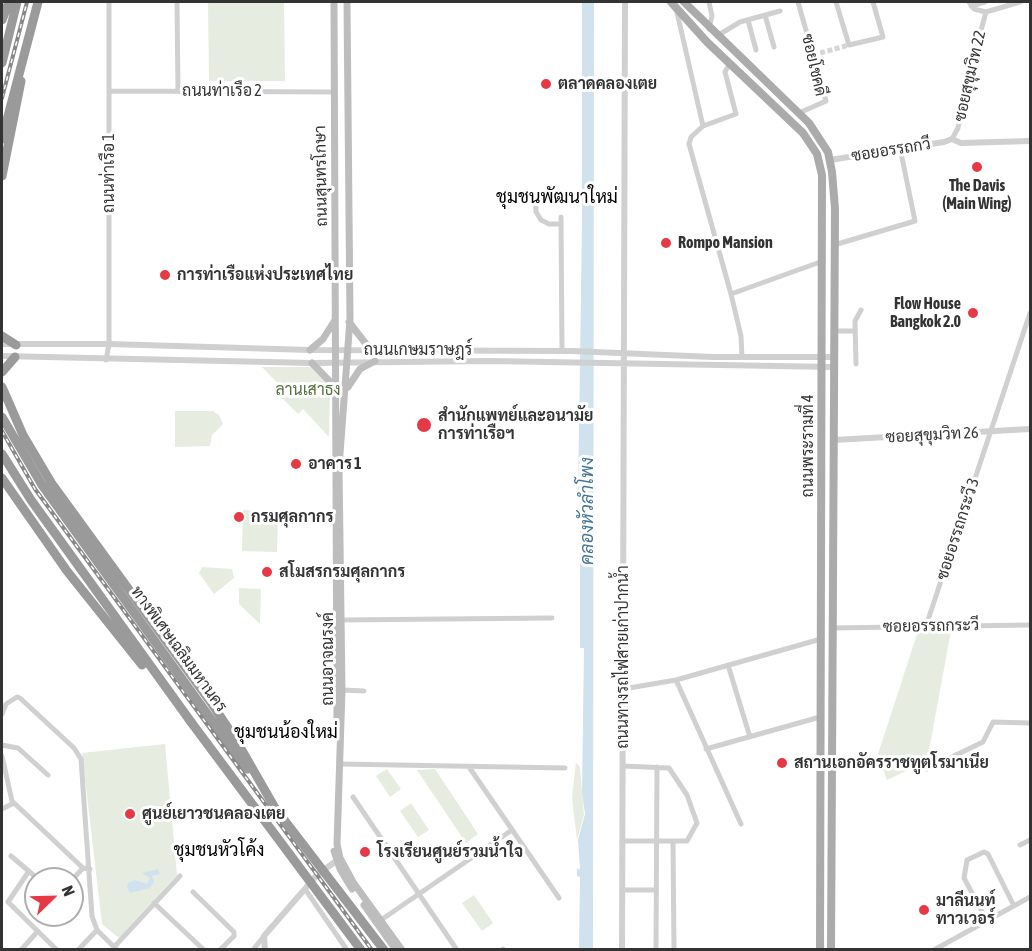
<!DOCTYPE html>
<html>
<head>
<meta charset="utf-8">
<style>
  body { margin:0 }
  #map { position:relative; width:1032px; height:951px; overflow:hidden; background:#fff; font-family:"Asap Condensed",sans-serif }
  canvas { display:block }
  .frame { position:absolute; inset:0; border:3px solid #333; pointer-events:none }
  .north { position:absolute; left:24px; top:867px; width:60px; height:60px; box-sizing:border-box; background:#fff; border:2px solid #adadad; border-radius:50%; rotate:67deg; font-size:16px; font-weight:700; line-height:24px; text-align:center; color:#333 }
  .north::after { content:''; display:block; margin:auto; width:21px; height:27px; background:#e63946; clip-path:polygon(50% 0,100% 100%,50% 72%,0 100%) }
</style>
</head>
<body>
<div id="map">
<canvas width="1032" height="951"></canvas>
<div class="frame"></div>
<div class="north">N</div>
</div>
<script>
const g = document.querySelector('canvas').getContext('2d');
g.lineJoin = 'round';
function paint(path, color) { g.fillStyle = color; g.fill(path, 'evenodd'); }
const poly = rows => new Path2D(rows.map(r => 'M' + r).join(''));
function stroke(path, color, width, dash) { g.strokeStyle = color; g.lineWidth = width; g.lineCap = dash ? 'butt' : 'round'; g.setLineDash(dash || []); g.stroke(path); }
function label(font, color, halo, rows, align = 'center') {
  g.font = font + ' "Asap Condensed",Sarabun,sans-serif'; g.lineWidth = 6; g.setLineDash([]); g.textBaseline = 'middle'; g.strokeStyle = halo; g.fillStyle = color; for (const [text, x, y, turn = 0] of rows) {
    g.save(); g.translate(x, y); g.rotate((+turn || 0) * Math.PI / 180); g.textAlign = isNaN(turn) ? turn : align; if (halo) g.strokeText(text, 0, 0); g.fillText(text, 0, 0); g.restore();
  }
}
const green = poly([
  [208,2,284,2,285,81,209,81],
  [262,367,311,367,328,382,330,387,329,437,303,409,298,414,281,397,286,392],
  [175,411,213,411,219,415,223,424,212,435,210,446,175,447],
  [243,510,278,512,277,552,242,551],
  [202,567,232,569,234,578,214,594,199,573],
  [239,588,261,589,260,624,239,604],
  [918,631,951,631,927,761,887,780,878,754],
  [165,744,177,875,119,938,102,924,82,753],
  [576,762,580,767,584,815,577,840,572,798],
  [387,769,401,789,390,797,376,776],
  [435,769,478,834,466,843,417,770],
  [411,803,429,830,418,837,400,811],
  [474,895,493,923,482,931,462,903]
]);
const water = poly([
  [582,2,594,2,593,949,579,949,580,877,577,876,577,869,580,869,578,840,585,814,582,793,584,648,580,648,580,500,578,499,582,223],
  [158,869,160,874,152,876,154,882,150,888,130,893,127,887,128,883,135,880,147,884,150,878,142,873]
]);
const minorTunnel = poly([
  [813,55,849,45]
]);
const minor = poly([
  [177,2,178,91],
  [709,2,712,16,709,29],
  [798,2,826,101,799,113],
  [836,2,849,45,883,37,873,2],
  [969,2,974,9,986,12],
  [971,6,985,2],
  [676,8,703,126],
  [765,15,774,47],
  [748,20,756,50],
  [717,36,740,22,780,11],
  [730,63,725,72,736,114,703,126,691,137,689,144,731,294,741,336,742,357],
  [110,91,334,92],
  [952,139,958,128,967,82,986,12,1020,2],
  [535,195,536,212,541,220,549,224,561,224],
  [561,217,562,351],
  [834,245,915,221,900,148],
  [731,294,823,261],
  [834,331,855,331],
  [106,360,109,344,109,2],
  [856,364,855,321,861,310],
  [341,620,552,618],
  [926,626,1030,313],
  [832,628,1030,625],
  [728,665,750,737],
  [676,680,741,824],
  [623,689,676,680,821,639],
  [342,690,364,691],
  [2,714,6,704,17,697,20,698,74,748,81,759,92,916,97,930,117,950],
  [2,745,18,748,48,775],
  [706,749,820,717],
  [2,756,12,801,83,868,90,869],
  [340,764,565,768],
  [469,767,559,898],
  [927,769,983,742,993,722,1030,723],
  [353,797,457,950],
  [2,809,14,803],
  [622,841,687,841,697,823,687,795,669,768,623,766],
  [673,841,674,950],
  [1020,845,1030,840],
  [11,856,38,879],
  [29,871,8,902,57,950],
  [72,880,83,868],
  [305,889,347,950],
  [622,890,656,890],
  [193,892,234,932,234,936,220,950],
  [154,903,204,950],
  [381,920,512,830],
  [987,921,964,878,967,860,984,852,988,854,1014,906],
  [114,947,180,876],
  [21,950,38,931],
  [78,950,97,930],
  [253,950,264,936],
  [503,950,503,949],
  [656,950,657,767],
  [934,950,1030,897]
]);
const tertiary = poly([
  [830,160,944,142,952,139,961,143,1030,141],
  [2,344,109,344,310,350,572,351,713,357,834,357],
  [2,356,312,363,490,361,834,367],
  [834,440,1030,429],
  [265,950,264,936,317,875,336,861],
  [622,950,625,2]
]);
const secondary = poly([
  [334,2,337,720],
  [347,2,350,319,339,467,342,690,337,844,340,858,353,882,402,950],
  [349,322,366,344,376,350],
  [310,350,323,339,335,320],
  [312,363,336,388],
  [348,387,360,369,375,361],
  [334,851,340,869,352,889],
  [364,905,396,950]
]);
const primary = poly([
  [671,2,707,42,803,133,817,154,822,175,820,950],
  [684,2,809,123,828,152,832,172,835,209,831,950]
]);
const motorway = poly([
  [2,20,9,2],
  [2,63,17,2],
  [2,139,38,2],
  [2,176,21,81],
  [2,336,16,345],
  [2,372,15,357],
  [2,387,23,435,52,484,210,701,236,740,275,808],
  [2,417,42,485,247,769],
  [2,454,31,500,191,722],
  [2,478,67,571,142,665]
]);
const rail = poly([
  [2,98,27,2],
  [2,431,35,489,372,950]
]);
const motorwayBridge = poly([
  [191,722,361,950],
  [275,808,384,950]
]);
const markers = [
  [546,84,6,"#e63946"],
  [977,167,6,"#e63946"],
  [666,243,6,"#e63946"],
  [165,275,6,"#e63946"],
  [973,313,6,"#e63946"],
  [424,425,8,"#e63946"],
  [296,464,6,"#e63946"],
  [239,517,6,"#e63946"],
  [267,572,6,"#e63946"],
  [782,763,6,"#e63946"],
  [130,814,6,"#e63946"],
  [365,852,6,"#e63946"],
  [924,910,6,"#e63946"]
];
const streetNames = [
  ["ซอยโชคดี",814,65,77],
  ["ซอยสุขุมวิท 22",970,76,-77],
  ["ถนนท่าเรือ 2",222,91],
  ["ซอยอรรถกวี",891,150,-9],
  ["ถนนท่าเรือ 1",109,173,-90],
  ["ถนนสุนทรโกษา",321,176,-91],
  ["ถนนเกษมราษฎร์",418,350],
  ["ซอยสุขุมวิท 26",932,435,-3],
  ["ถนนพระรามที่ 4",808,446,-90],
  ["ซอยอรรถกระวี 3",958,529,-72],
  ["ซอยอรรถกระวี",931,626,-1],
  ["ทางพิเศษเฉลิมมหานคร",179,649,54],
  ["ถนนทางรถไฟสายเก่าปากน้ำ",623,657,-90],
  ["ถนนอาจณรงค์",328,659,-90]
];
const poiNames = [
  ["ตลาดคลองเตย",558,84],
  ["The Davis",977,186,"center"],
  ["(Main Wing)",977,204,"center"],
  ["Rompo Mansion",678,243],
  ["การท่าเรือแห่งประเทศไทย",177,275],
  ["Flow House",961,304,"right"],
  ["Bangkok 2.0",961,322,"right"],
  ["สำนักแพทย์และอนามัย",438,416],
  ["การท่าเรือฯ",438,434],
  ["อาคาร 1",308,464],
  ["กรมศุลกากร",251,517],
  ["สโมสรกรมศุลกากร",279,572],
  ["สถานเอกอัครราชทูตโรมาเนีย",794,763],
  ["ศูนย์เยาวชนคลองเตย",142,814],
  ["โรงเรียนศูนย์รวมน้ำใจ",377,852],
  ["มาลีนนท์",936,901],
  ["ทาวเวอร์",936,919]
];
const parkNames = [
  ["ลานเสาธง",308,390]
];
const neighbourhoodNames = [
  ["ชุมชนพัฒนาใหม่",557,197],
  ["ชุมชนน้องใหม่",286,732],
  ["ชุมชนหัวโค้ง",219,850]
];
const waterNames = [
  ["คลองหัวลำโพง",587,511,-90]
];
paint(green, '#e6ecdf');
paint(water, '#cfe2ee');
stroke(minorTunnel, '#d6d6d6', 5, [5, 2.5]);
stroke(minor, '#d0d0d0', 5);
stroke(tertiary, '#d0d0d0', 6);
stroke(secondary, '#bdbdbd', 7);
stroke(primary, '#ababab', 8);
stroke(motorway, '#9a9a9a', 9);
stroke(rail, '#888', 4);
stroke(rail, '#fff', 1.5, [4.5]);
stroke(motorwayBridge, '#9a9a9a', 9);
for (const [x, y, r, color] of markers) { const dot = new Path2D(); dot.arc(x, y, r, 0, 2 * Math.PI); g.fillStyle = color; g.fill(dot); stroke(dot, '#fff', 2); }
label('16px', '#333', '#fff', streetNames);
label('bold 16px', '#333', '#fff', poiNames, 'left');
label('16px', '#56703f', '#fff', parkNames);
label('18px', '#000', '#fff', neighbourhoodNames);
label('italic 18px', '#3f7597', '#fff', waterNames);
</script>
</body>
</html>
